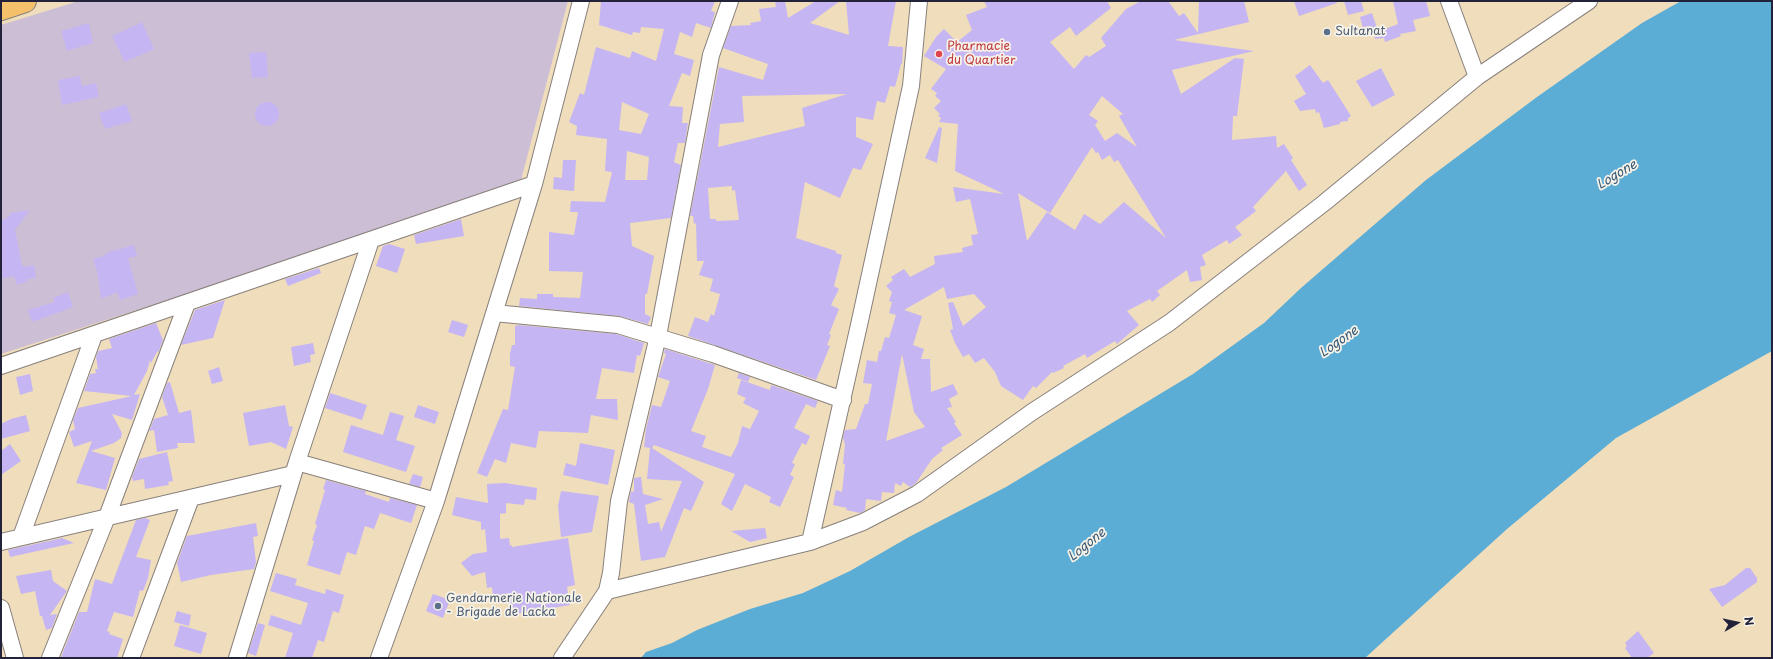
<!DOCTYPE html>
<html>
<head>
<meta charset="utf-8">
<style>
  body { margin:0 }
  #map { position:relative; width:1773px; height:659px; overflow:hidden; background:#efddbc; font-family:"Playpen Sans",sans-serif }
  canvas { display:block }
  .frame { position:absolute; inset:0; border:2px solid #22223b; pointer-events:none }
  .north { position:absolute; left:1717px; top:603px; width:40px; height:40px; -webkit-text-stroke:3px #f7f3e8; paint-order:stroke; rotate:81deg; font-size:11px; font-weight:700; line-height:16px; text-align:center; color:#22223b }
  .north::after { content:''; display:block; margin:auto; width:14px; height:18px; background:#22223b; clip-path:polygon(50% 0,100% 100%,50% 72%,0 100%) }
</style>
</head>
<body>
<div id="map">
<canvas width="1773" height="659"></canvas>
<div class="frame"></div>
<div class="north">N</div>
</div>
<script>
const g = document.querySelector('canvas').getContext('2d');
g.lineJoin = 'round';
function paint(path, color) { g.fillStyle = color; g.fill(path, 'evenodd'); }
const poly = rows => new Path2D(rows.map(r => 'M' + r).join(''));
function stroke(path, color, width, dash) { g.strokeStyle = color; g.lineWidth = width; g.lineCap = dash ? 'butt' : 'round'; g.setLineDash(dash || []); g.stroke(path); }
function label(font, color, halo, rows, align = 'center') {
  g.font = font + ' "Playpen Sans",sans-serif'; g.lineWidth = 3.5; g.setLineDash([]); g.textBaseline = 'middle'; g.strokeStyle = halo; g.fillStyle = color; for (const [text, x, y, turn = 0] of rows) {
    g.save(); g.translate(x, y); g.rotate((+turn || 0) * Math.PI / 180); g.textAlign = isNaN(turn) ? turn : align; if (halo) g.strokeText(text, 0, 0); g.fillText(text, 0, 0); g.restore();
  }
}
const industrial = poly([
  [79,1,568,1,521,180,251,273,1,354,1,25]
]);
const water = poly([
  [1681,1,1772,1,1772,351,1616,438,1507,529,1365,658,641,658,646,652,672,643,697,630,750,609,803,593,850,571,909,537,1006,487,1193,374,1264,323,1301,288,1426,180,1537,97,1642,23]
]);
const building = poly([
  [601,1,715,1,711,11,715,12,711,28,696,23,692,37,680,32,674,54,694,60,690,76,682,73,669,106,683,107,682,123,688,123,685,143,678,143,674,162,681,165,671,218,630,223,632,246,654,256,647,294,645,294,645,314,651,317,648,324,619,316,519,306,520,298,537,299,537,294,553,294,553,297,580,298,583,272,549,271,549,232,574,235,578,212,570,212,571,201,605,202,612,172,605,171,607,139,576,135,577,126,569,122,580,93,584,95,596,47,630,58,632,51,656,61,664,29,641,27,640,33,633,32,632,35,599,25],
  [622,102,649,114,641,134,619,130],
  [627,151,649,157,647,180,625,180],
  [775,1,785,1,788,18,816,1,840,1,810,23,849,35,846,1,896,1,888,46,903,47,902,64,901,64,895,87,890,86,885,103,877,101,873,120,856,117,856,137,873,144,861,170,853,168,840,198,805,182,796,238,836,251,836,253,842,255,834,286,839,289,831,305,839,309,829,334,831,335,827,345,830,346,816,380,688,336,695,317,708,322,711,314,714,316,720,294,710,291,713,279,699,275,704,261,697,261,696,223,694,224,693,216,690,216,719,67,763,80,768,64,723,48,731,26,751,25,750,23,761,21,759,9,776,7],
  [847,94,802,108,805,126,718,147,720,124,744,122,742,96],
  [732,186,732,191,735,190,739,220,716,221,716,219,710,219,708,188],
  [984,1,1107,1,1111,8,1076,36,1070,27,1050,42,1074,69,1086,55,1089,57,1106,46,1101,38,1126,9,1141,1,1168,1,1179,16,1184,13,1198,33,1199,1,1244,1,1249,22,1174,40,1254,51,1172,70,1181,94,1235,58,1244,59,1237,116,1233,116,1232,140,1276,136,1277,148,1284,144,1293,158,1291,160,1307,185,1299,191,1286,171,1253,207,1256,211,1235,227,1242,235,1229,244,1227,240,1202,255,1206,265,1200,267,1202,280,1190,282,1187,270,1157,291,1160,295,1152,302,1150,299,1127,311,1139,325,1117,344,1115,341,1087,358,1085,354,1063,366,1064,368,1053,373,1052,372,1036,388,1033,386,1023,400,1001,386,995,372,984,358,975,363,969,354,963,357,955,343,950,330,953,329,948,303,953,302,963,326,986,307,974,294,947,299,944,287,904,310,922,316,913,345,924,349,921,359,930,359,931,392,953,384,958,394,949,399,952,407,947,408,956,422,954,423,962,435,941,448,943,450,932,459,916,483,912,486,910,487,903,482,901,486,895,483,894,493,882,492,881,501,866,499,865,510,860,513,846,510,847,508,833,505,836,490,842,492,845,464,843,464,845,445,843,437,845,430,856,429,865,404,868,404,872,384,863,383,867,360,877,362,879,351,881,351,885,337,889,338,896,315,889,313,892,302,889,301,892,292,886,286,893,280,891,277,904,269,910,277,935,264,934,256,963,252,962,248,973,245,971,235,978,234,970,199,956,202,953,187,1004,194,955,171,958,124,939,122,941,118,938,116,940,114,934,108,941,101,935,96,937,93,931,89,946,69,924,56,936,37,944,29,957,42,972,30,966,15,987,7],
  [1102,96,1123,114,1119,116,1137,147,1117,133,1105,141,1095,125,1098,121,1089,115],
  [1092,147,1096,153,1098,152,1102,160,1110,155,1114,162,1118,160,1166,238,1124,202,1100,224,1084,214,1075,230,1047,212,1027,241,1018,193,1050,213],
  [902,354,914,412,925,427,886,441],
  [1294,1,1336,1,1337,3,1299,16],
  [1344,1,1361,1,1364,11,1348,15],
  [1393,1,1426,1,1430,16,1413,20,1416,31,1400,34,1401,36,1385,42,1384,38,1375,39,1374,33,1398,24],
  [1372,13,1377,28,1364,32,1360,17],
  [142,22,154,49,125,62,112,36],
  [89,23,93,43,67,51,61,31],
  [266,52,268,77,252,78,249,53],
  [1310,65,1323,83,1328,80,1351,116,1348,118,1348,121,1340,122,1340,124,1324,128,1319,112,1316,113,1315,109,1300,111,1294,101,1306,94,1295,76],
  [1381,68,1395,95,1372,107,1356,81],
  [80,76,82,86,96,83,99,97,62,105,58,80],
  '255 114a12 12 0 1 1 24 0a12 12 0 1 1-24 0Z',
  [126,104,132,121,105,129,99,113],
  [939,127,942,128,937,163,925,158],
  [563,160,576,160,574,191,553,189,554,177,562,178],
  [30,210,15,230,21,261,23,267,34,265,36,278,27,279,28,281,17,285,14,276,1,279,1,221,10,216,10,213],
  [461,219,464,236,416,244,414,235],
  [389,244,405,249,397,273,376,266,383,246],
  [134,245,137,256,128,258,138,294,120,300,117,292,101,299,98,275,93,259,103,256,109,252],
  [319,268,321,273,288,286,285,279],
  [68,292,73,307,32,322,28,310,55,302,53,298],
  [225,300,213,338,181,345,195,310],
  [452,320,468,325,464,337,448,332],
  [156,323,163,340,159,351,157,352,151,363,150,360,147,371,134,395,140,394,132,420,112,414,122,433,121,438,114,443,91,451,115,458,106,490,76,483,92,441,74,447,69,432,75,429,73,420,78,408,132,396,84,391,90,374,96,373,95,369,98,369,96,357,98,351,112,348,109,339],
  [519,325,616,334,644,343,640,356,637,355,634,373,602,368,596,399,617,399,618,420,591,415,588,433,539,431,536,448,511,443,506,463,495,459,487,477,477,473,503,409,508,410,515,367,510,366,510,354,512,345,515,345,515,326],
  [313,343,315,354,310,355,311,362,294,366,291,347],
  [665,349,715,365,708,389,691,431,706,436,702,447,731,457,738,443,742,426,750,429,759,411,743,403,746,398,737,394,741,380,770,390,771,385,818,401,815,408,806,404,794,428,810,436,806,445,802,443,792,463,795,464,790,475,794,477,780,507,769,502,771,497,745,484,732,511,721,504,735,474,654,445,652,448,704,482,691,511,684,508,665,557,641,561,634,504,629,502,631,491,634,492,634,478,641,477,643,494,663,499,645,505,648,524,659,522,661,532,682,481,647,479,650,448,644,447,646,429,652,405,661,407,670,381,658,377,666,354,664,353],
  [219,367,223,381,212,384,208,371],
  [739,373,750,377,748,382,737,378],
  [30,374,33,391,20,395,16,377],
  [170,382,179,413,191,410,195,443,177,443,178,448,157,452,154,430,149,431,154,419,168,415,162,397,167,383],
  [330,393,367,405,362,420,325,408],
  [285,405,289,426,293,427,286,449,271,442,249,446,243,413],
  [418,405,439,412,435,424,414,417],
  [390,412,404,416,396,440,415,446,406,472,343,452,351,425,383,435],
  [26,415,30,431,1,439,1,424,11,419],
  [580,443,615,450,608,485,563,475,566,463,576,466],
  [10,444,21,461,1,475,1,451],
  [167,452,173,481,168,482,169,485,145,489,144,479,133,481,132,477,139,459],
  [413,474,423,477,420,487,409,484],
  [326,480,366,491,365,494,389,502,390,498,417,505,411,523,380,513,374,529,365,526,356,555,347,552,340,575,307,565,314,541,312,540,317,525,315,524,325,490,323,489],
  [505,483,537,488,536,500,525,499,524,505,506,503,506,513,500,514,500,539,509,538,510,546,512,545,512,547,568,538,575,585,567,587,570,605,511,615,507,594,493,596,492,587,487,588,485,572,472,576,461,563,473,554,487,552,485,529,481,530,481,522,452,515,456,497,488,503,487,484],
  [561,491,599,496,592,532,561,537,558,506],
  [145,518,150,520,136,557,151,560,148,578,143,591,140,590,133,617,114,612,107,631,110,632,109,634,123,639,117,658,61,657,79,612,87,612,95,579,112,584,136,520],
  [256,523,258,536,253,537,256,562,254,569,211,575,181,582,177,563,187,536],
  [765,528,767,538,750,542,731,531],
  [62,538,74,543,10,557,8,550],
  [1746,568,1750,568,1757,578,1757,582,1722,607,1709,589,1725,585],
  [51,570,53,581,67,591,50,615,57,614,52,628,46,630,42,616,40,616,35,591,21,594,16,576],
  [276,573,297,579,295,585,325,594,326,589,344,595,339,613,333,611,324,642,318,640,312,658,285,658,293,633,268,625,271,615,301,625,308,603,270,591],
  [433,594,450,600,443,618,426,611],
  [177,611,191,615,189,626,174,622],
  [258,623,265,625,256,656,248,653],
  [180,625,207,633,201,654,174,646],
  [1638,631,1654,653,1647,658,1632,658,1625,648,1627,646,1625,643]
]);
const street = poly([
  [1449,1,1477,77],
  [494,313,618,325,713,354,843,400],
  [1,366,534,184],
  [297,462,436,501],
  [21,537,94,335],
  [1,542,293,474],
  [810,542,859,325,911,86,919,1],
  [607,591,611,573,619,501,658,336,711,55,730,1],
  [1,608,15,658],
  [50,658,107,517,187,303],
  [131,658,191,498],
  [237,658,297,462,371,240],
  [379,658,436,501,534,184,581,1],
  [562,658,607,591,810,542,863,522,917,494,1032,412,1169,323,1324,203,1477,77,1589,1]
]);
const highway = poly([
  [1,9,25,1]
]);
const markers = [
  [1327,32,4,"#5c6f8a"],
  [939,54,4,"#e0444e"],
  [438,606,4,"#5c6f8a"]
];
const serviceNames = [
  ["Sultanat",1335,32],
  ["Gendarmerie Nationale",446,599],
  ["- Brigade de Lacka",446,613]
];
const healthNames = [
  ["Pharmacie",947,47],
  ["du Quartier",947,61]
];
const waterNames = [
  ["Logone",1617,175,-31],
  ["Logone",1339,342,-35],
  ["Logone",1087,545,-39]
];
paint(industrial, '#ccbed4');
paint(water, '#5badd6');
paint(building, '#c6b5f3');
stroke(street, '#88807c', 18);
stroke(highway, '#88807c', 24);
stroke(street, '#fff', 16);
stroke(highway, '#f4c16a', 22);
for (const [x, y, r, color] of markers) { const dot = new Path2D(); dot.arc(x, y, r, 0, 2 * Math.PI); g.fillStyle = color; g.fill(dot); stroke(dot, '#f7f3e8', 1.5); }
label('12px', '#4e5e75', '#f7f3e8', serviceNames, 'left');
label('12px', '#be3a42', '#f7f3e8', healthNames, 'left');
label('italic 13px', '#395a79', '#f7f3e8', waterNames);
</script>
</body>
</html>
